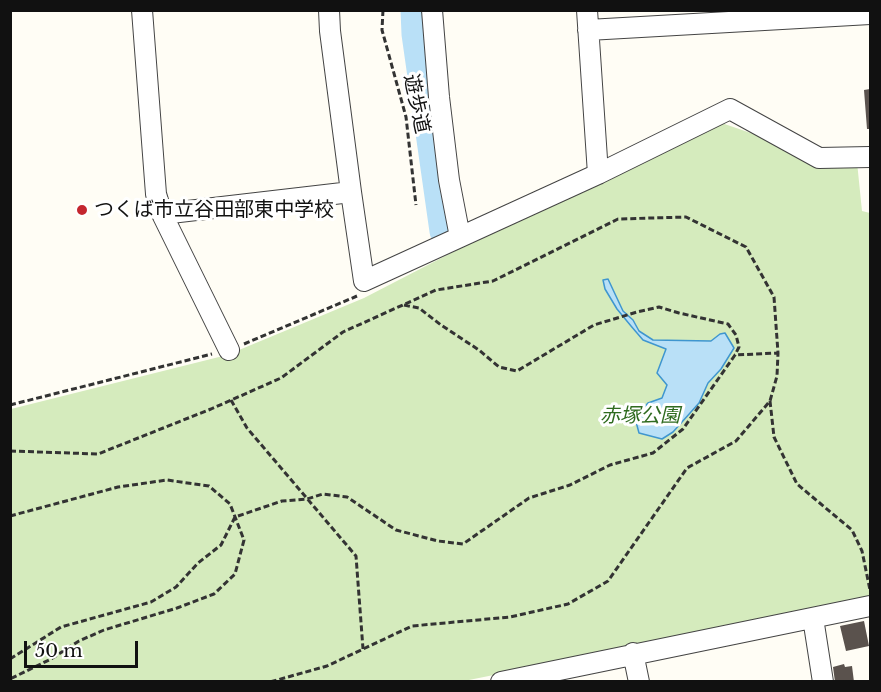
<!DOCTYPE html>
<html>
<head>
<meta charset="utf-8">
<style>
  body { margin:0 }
  #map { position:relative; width:881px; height:692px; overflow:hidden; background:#fffdf5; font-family:"Libre Baskerville",serif }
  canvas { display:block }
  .frame { position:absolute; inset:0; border:12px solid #111; pointer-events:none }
  .scale { position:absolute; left:24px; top:641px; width:114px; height:27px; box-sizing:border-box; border:3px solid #111; border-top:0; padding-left:8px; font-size:18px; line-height:21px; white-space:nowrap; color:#111; -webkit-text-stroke:4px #fff; paint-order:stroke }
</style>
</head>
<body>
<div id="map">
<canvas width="881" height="692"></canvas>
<div class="frame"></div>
<div class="scale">50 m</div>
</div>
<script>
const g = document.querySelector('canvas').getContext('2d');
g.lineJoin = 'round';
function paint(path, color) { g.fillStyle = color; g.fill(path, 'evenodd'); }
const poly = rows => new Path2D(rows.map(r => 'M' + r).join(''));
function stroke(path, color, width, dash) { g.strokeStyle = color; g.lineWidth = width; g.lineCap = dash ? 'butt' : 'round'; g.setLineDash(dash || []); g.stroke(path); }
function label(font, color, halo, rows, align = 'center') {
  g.font = font + ' "Libre Baskerville","Noto Sans JP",serif'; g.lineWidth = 6; g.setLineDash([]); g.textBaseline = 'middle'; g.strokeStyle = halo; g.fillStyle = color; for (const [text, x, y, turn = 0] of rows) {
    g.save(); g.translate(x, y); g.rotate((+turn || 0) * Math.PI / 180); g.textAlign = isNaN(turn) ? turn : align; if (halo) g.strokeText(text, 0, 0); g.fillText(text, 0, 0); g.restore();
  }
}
const green = poly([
  [710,119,803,151,857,162,862,211,870,213,870,599,464,681,11,682,11,409,227,355,364,298]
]);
const water = poly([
  [608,279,623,311,633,320,639,331,653,340,711,341,720,334,725,333,734,348,721,369,708,383,699,403,673,432,662,439,639,433,635,418,648,403,662,398,667,385,657,373,666,349,643,340,631,326,617,309,605,289,603,280,608,279]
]);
const stream = poly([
  [560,681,560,682]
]);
const river = poly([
  [414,10,415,34,443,231]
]);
const building = poly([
  [870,89,870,129,867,129,864,90],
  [864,621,869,646,846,651,840,626],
  [844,664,845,667,852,666,854,682,835,682,833,667]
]);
const path = poly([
  [383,10,382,30,406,117,416,205],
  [404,305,419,308,441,325,479,350,499,367,517,371,594,325,637,312,659,307,679,313,728,324,736,335,739,347,735,355],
  [244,344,357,296],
  [231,400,247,428,356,556,363,649],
  [770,401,774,437,797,484,852,530,862,551,870,590],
  [10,405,212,354],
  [10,451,98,454,211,409,281,378,343,332,436,290,493,281,618,219,686,217,746,247,774,297,778,353,777,376,770,401,736,441,687,468,608,581,568,604,510,617,412,626,327,666,270,682],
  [10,516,118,487,167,480,209,486,230,504,244,540,235,574,214,594,177,608,104,630,79,641,51,659,10,679],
  [10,659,61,627,151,602,176,587,198,563,221,545,235,517,282,501,307,499,323,494,347,497,396,530,438,541,463,544,529,498,570,485,610,465,653,453,683,429,735,355,778,353]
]);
const minor = poly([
  [142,10,156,194,162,214,229,350],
  [329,10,330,31,351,192,364,281,598,174,730,109,819,158,870,157],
  [432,10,439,97,449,180,460,237],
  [587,10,598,174],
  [588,30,870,14],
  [162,214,351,192],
  [813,618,823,682],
  [633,653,639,682],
  [501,682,870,606]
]);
const markers = [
  [82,210,6,"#c4262e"]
];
const streetNames = [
  ["遊歩道",416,104,78]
];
const poiNames = [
  ["つくば市立谷田部東中学校",94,210]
];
const parkNames = [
  ["赤塚公園",640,416]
];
paint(green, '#d5ebbd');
paint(water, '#b9e0f7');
stroke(water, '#3f96cf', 1.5);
stroke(stream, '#3f96cf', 4.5);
stroke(river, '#b9e0f7', 27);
paint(building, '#5a524d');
stroke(minor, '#444', 22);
stroke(path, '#333', 3, [6, 3]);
stroke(minor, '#fff', 20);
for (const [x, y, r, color] of markers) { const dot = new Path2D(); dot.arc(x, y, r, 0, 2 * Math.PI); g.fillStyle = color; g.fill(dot); stroke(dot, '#fff', 2); }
label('20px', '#111', '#fff', streetNames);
label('20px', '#111', '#fff', poiNames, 'left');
label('italic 20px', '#2f6b1f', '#fff', parkNames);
</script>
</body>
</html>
